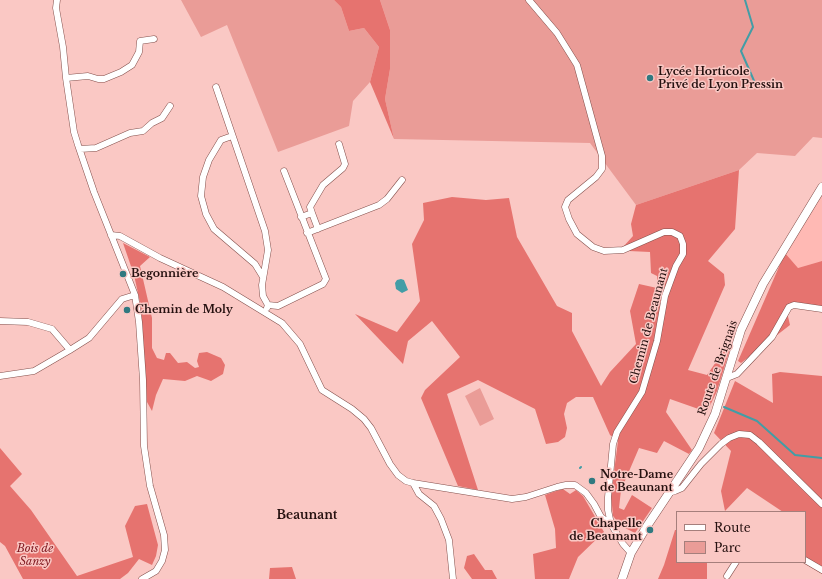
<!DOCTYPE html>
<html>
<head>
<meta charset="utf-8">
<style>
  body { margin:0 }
  #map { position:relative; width:822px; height:579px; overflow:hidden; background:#fac8c4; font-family:"Libre Baskerville",serif }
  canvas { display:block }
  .legend { position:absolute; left:676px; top:511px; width:130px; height:52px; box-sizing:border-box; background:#fac8c4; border:1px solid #a57f7c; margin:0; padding:5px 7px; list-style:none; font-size:12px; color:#261110 }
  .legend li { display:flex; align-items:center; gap:8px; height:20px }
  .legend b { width:20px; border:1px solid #a57f7c }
</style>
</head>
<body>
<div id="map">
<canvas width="822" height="579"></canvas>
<ul class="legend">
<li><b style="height:5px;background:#fff"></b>Route</li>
<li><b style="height:11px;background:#ea9c97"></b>Parc</li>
</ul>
</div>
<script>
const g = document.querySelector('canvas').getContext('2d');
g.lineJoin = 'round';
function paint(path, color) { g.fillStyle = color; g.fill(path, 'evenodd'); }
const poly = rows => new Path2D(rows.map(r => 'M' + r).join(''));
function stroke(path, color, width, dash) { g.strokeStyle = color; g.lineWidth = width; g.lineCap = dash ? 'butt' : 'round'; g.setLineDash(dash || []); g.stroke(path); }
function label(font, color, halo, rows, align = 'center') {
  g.font = font + ' "Libre Baskerville",serif'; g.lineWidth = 3; g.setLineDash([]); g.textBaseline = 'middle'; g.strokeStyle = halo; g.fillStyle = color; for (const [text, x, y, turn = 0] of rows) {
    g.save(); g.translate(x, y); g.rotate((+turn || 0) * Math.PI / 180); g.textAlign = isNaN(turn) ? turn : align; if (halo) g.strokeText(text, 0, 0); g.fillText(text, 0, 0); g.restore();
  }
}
const built = poly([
  [822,192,822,261,798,268,785,253]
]);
const green = poly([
  [181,0,334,0,341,7,349,31,364,28,379,47,370,82,353,101,349,126,278,152,227,25,201,37],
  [380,0,822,0,822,138,813,137,795,156,757,153,739,170,636,205,590,143,394,139,385,99,390,69,390,30],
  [480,388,494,419,480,426,465,396]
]);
const forest = poly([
  [334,0,380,0,390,30,390,69,385,99,394,139,370,82,379,47,364,28,349,31,341,7],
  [739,170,735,229,708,261,724,274,725,285,688,370,707,375,725,349,730,349,717,391,707,412,670,399,666,412,692,450,689,454,664,441,657,453,639,448,621,490,619,508,624,510,632,495,652,508,635,533,621,526,613,516,611,495,618,441,610,435,593,397,576,397,567,403,564,414,567,428,565,437,558,442,546,444,535,409,478,380,447,394,478,490,458,486,421,398,425,390,460,357,432,321,408,341,403,364,355,314,397,332,420,301,412,244,424,220,423,203,452,197,486,200,509,198,517,237,557,306,572,313,572,331,601,386,610,372,636,344,630,311,639,284,657,288,657,276,651,273,650,252,629,251,623,247,633,236,631,224,636,205],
  [123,243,150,257,140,266,152,318,152,348,157,358,164,360,166,353,170,353,178,363,187,362,195,368,199,367,197,361,199,353,207,352,221,358,225,365,223,374,211,381,197,376,185,381,163,379,156,395,152,411,147,402,141,307,134,275],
  [785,253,798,268,822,261,822,307,786,308,790,325,741,363,738,361],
  [780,372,822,376,822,574,802,562,805,562,805,512,783,512,747,488,725,511,721,491,731,451,714,433,735,381,773,403,772,374],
  [0,448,22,474,10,486,31,510,77,576,133,557,125,526,135,506,147,504,158,545,156,556,152,565,139,559,128,573,120,579,23,579,5,546,0,542],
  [563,489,570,494,576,490,583,496,604,532,578,557,569,579,535,579,533,554,556,548,555,529,545,495,553,492],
  [675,530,677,530,677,562,707,562,707,579,658,579,664,565],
  [474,554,485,570,492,570,497,579,472,579,464,568,467,556],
  [292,567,296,579,269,579,270,568]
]);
const water = poly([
  [401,279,404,280,408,290,402,293,396,289,395,283,397,280]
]);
const stream = poly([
  [745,0,753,27,741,51,755,83],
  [724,407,757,421,795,455,822,458],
  [580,468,581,467]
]);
const minor = poly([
  [57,0,56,8,63,47,66,78,74,132,78,145,94,192,135,295,139,322,143,380,144,446,150,486,164,535,165,550,162,561,156,571,142,579],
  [529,0,557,33,577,65,602,156,602,169,596,177,568,200,565,207,569,219,577,234,593,247,604,251,623,250,664,232,672,232,680,236,683,244,683,254,676,266,665,296,657,341,642,392,617,432,613,444,608,497,608,510,611,524,623,544,631,553],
  [66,78,88,76,98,79,104,79,121,72,132,65,139,52,140,41,154,39],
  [216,87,265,231,268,250,262,285,263,296,268,305],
  [232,136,221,140,209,160,203,177,201,196,206,214,214,229,255,264,263,277],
  [80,149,96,148,130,133,143,131,152,123,162,118,170,106],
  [312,213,310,207,323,185,343,168,345,164,339,144],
  [301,217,312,213,318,229],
  [307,233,379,205,387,199,402,180],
  [111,235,120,236,160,258,223,287,282,323,300,344,322,390,352,409,364,419,371,428,390,464,398,475,406,481,413,483,512,499,526,497,557,487,566,485,575,485,586,493,594,504,601,517,611,524],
  [267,308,268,305,278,306,323,284,326,279,284,171],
  [0,321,28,322,52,329,70,350],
  [0,376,34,371,70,350,89,338,122,299,135,295],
  [727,378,737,374,772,337,789,307,794,305,822,309],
  [413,483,419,494,434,506,441,519,449,540,453,579],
  [668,493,675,491,682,488,701,464,721,444,729,438,739,434,750,435,759,442,822,504],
  [805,560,822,570],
  [727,576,736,562]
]);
const major = poly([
  [622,579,631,553,647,526,699,448,715,414,741,330,763,284,822,187]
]);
const markers = [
  [650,78,4,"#307980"],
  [123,274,4,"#307980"],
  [127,310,4,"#307980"],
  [592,481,4,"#307980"],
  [650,530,4,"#307980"]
];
const poiNames = [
  ["Lycée Horticole",658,72],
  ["Privé de Lyon Pressin",658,85],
  ["Begonnière",131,274],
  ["Chemin de Moly",135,310],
  ["Notre-Dame",600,475],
  ["de Beaunant",600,488],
  ["Chapelle",642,524,"right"],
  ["de Beaunant",642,537,"right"]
];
const streetNames = [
  ["Chemin de Beaunant",649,326,-75],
  ["Route de Brignais",718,368,-71]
];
const parkNames = [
  ["Bois de",35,549],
  ["Sanzy",35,562]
];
const neighbourhoodNames = [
  ["Beaunant",307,516]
];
paint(built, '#ffb9b4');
paint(green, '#ea9c97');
paint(forest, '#e6736f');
paint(water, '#429da6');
stroke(stream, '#429da6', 2);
stroke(minor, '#84504c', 7);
stroke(major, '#84504c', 9);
stroke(minor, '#fff', 6);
stroke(major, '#fff', 8);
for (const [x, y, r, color] of markers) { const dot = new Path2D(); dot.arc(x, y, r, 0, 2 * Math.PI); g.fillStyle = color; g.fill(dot); stroke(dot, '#fac8c4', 1.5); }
label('bold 11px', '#261110', '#fac8c4', poiNames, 'left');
label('11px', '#261110', '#fac8c4', streetNames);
label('italic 11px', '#7f161d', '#fac8c4', parkNames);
label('bold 12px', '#261110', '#fac8c4', neighbourhoodNames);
</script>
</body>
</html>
